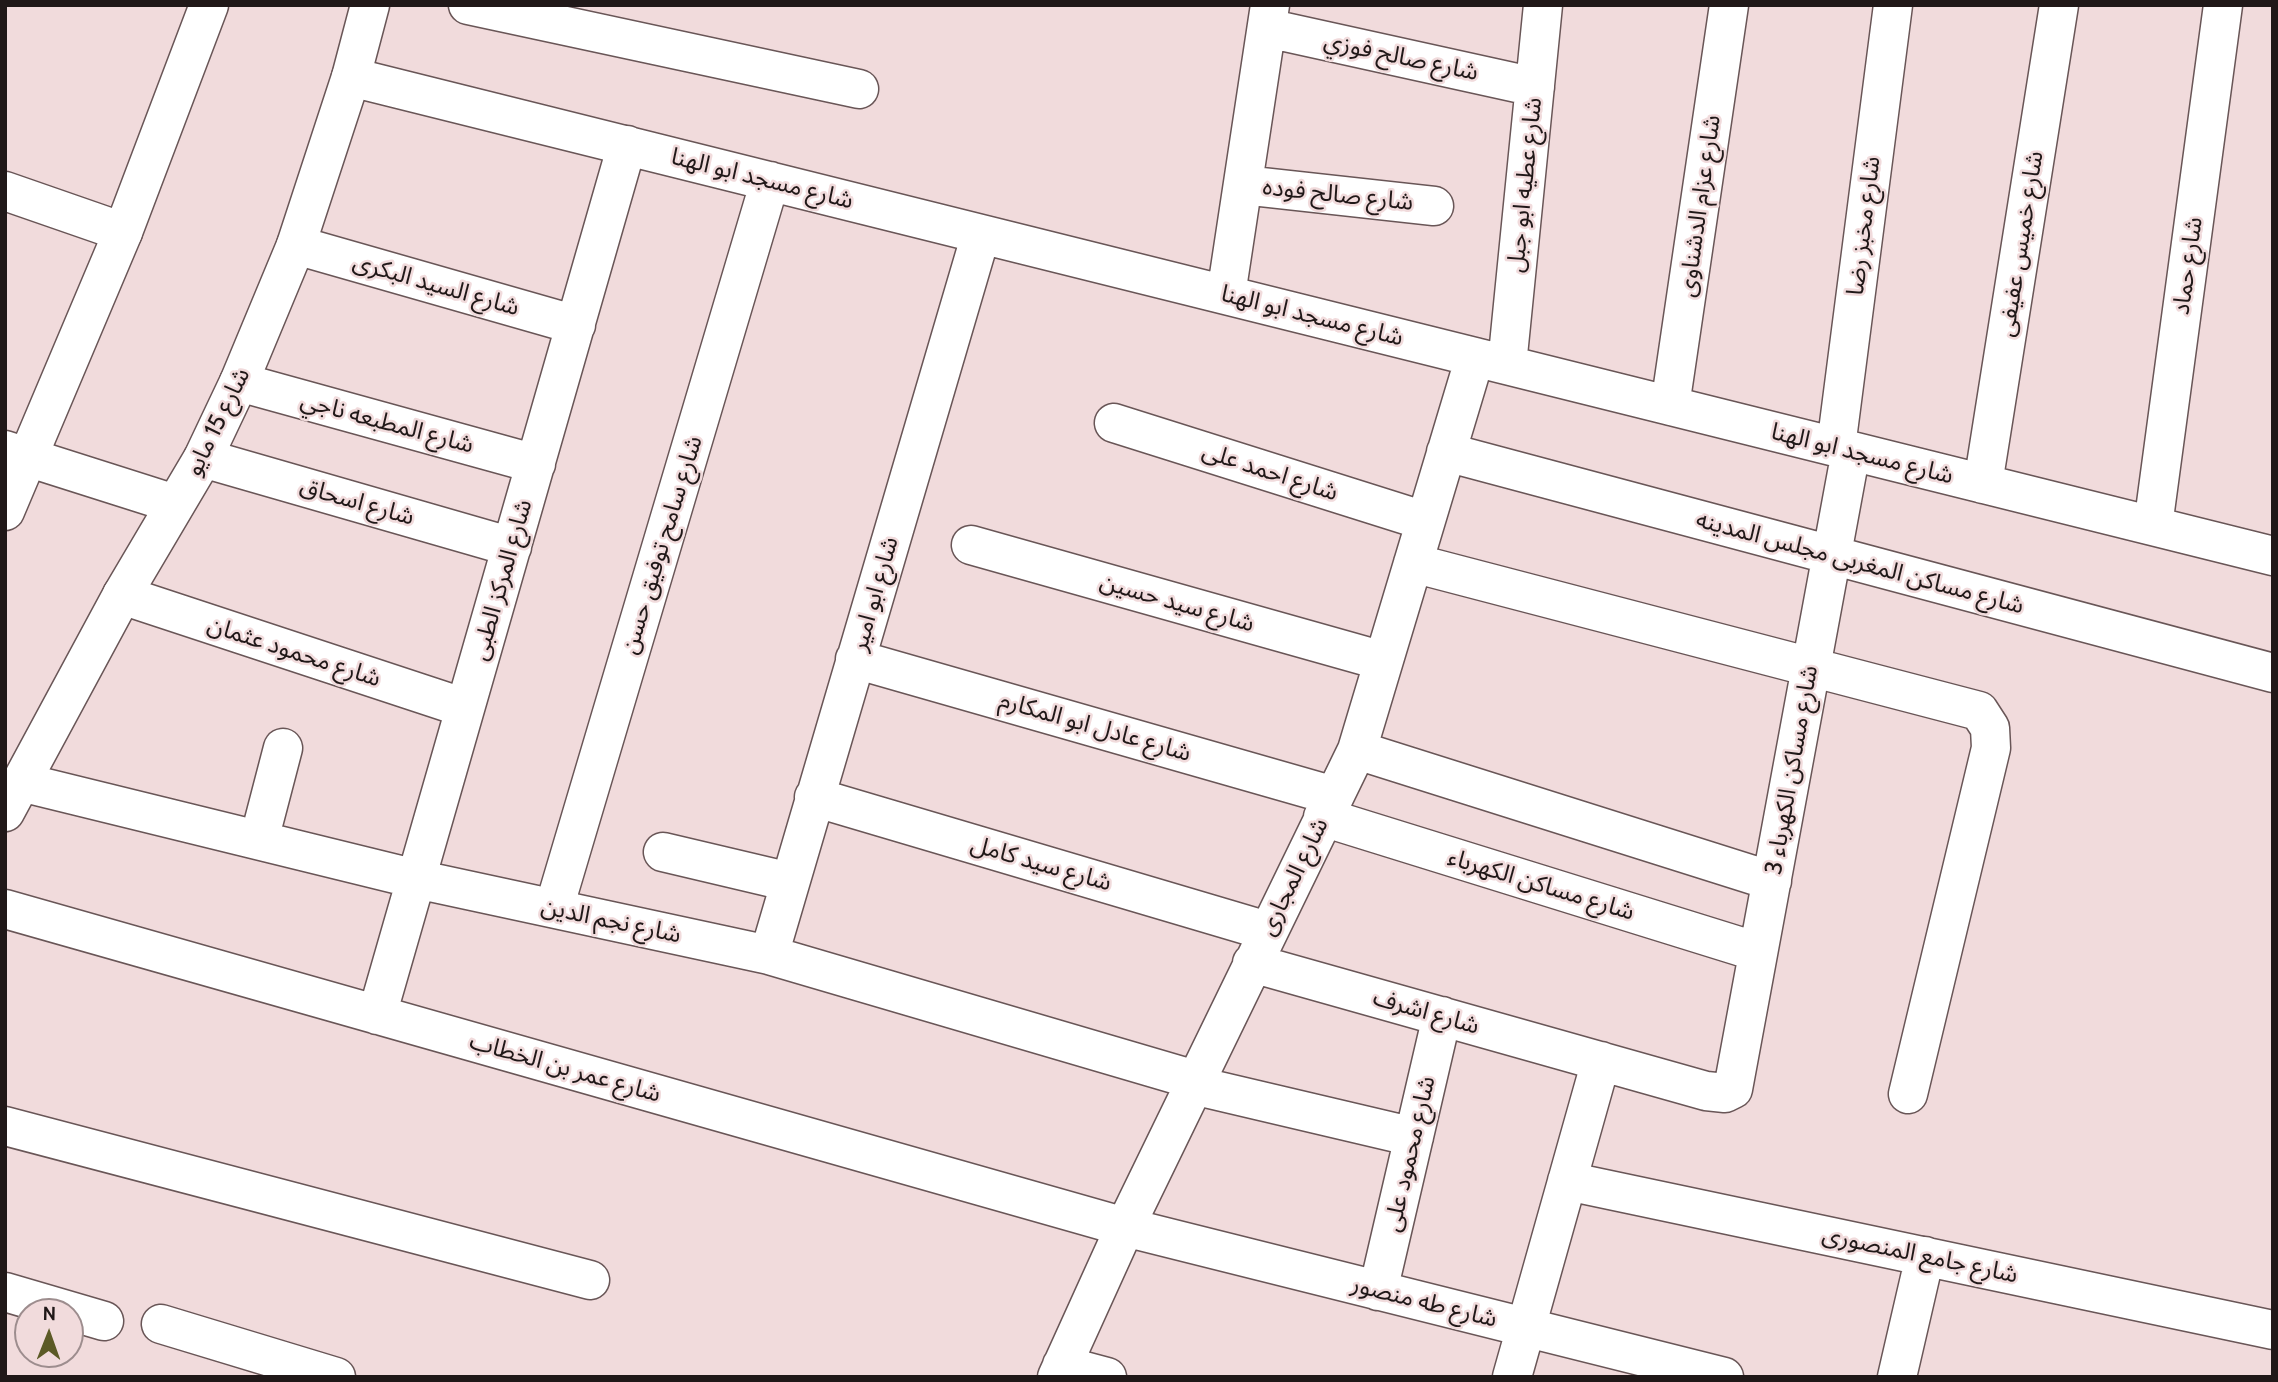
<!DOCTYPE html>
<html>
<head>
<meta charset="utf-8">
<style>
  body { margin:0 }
  #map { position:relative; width:2278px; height:1382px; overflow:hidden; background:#f1dbdc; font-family:Cabin,sans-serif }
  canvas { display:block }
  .frame { position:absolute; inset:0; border:7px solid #201818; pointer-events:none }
  .north { position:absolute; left:14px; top:1298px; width:70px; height:70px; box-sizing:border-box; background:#f1dbdc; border:2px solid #9d8d8e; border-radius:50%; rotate:1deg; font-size:19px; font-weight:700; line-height:28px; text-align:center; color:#201818 }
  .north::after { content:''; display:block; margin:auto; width:24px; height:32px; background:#5c5a26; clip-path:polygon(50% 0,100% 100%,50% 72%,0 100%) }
</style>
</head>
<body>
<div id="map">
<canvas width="2278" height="1382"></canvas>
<div class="frame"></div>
<div class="north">N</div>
</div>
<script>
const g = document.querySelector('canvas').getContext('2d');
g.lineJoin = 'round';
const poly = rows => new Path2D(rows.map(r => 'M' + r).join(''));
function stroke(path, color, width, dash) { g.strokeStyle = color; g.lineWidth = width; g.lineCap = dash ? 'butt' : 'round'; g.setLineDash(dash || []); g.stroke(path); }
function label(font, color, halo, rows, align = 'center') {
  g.font = font + ' Cabin,"Noto Sans Arabic",sans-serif'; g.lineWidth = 5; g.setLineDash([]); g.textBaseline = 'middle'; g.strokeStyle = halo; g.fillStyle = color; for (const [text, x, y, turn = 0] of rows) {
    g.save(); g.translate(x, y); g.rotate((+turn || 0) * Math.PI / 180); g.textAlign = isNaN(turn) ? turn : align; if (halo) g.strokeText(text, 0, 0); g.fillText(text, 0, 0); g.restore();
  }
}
const minor = poly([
  [468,5,859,89],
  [1267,28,1535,87],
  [351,77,2273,556],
  [1243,185,1434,206],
  [5,191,123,232],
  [296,245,576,325],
  [1226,295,1270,5],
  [1507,365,1543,5],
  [239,382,536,464],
  [1670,406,1729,5],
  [1114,423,1425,521],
  [1836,447,1893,5],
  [5,450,175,504],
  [1446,452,2273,673],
  [203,458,512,547],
  [1983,484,2059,5],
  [2153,526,2223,5],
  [971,545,1383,661],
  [1413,563,1979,711,1990,728,1991,748,1908,1094],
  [122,595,465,708],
  [855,659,1334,796],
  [1357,750,1772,881],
  [21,782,416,879,769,955,1195,1080],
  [814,797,1267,931],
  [1323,817,1758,952],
  [259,840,283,748],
  [663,852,790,882],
  [554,908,770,181],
  [5,909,1125,1227,1724,1377],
  [769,955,981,234],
  [1252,963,1706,1091,1725,1093,1733,1089,1851,451],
  [377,1015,627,145],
  [1193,1085,1414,1137],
  [5,1126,590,1280],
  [1567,1181,2273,1330],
  [1378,1291,1442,1016],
  [5,1292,104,1321],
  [161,1324,336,1377],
  [1062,1365,1107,1377],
  [1057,1377,1125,1227,1357,750,1475,357],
  [1512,1377,1601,1061],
  [1897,1377,1925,1256]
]);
const major = poly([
  [5,511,123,232,209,5],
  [5,812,122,595,203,458,239,382,296,245,351,77,370,5]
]);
const streetNames = [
  ["شارع صالح فوزي",1401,57,12],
  ["شارع مسجد ابو الهنا",762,179,14],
  ["شارع عطيه ابو جبل",1525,185,-84],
  ["شارع صالح فوده",1338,195,6],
  ["شارع عزام الدشناوى",1700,206,-82],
  ["شارع مخبز رضا",1864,226,-83],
  ["شارع خميس عفيفى",2021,244,-81],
  ["شارع حماد",2188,266,-82],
  ["شارع السيد البكرى",436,285,16],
  ["شارع مسجد ابو الهنا",1312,316,14],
  ["شارع 15 مايو",218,422,-64],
  ["شارع المطبعه ناجي",387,423,15],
  ["شارع مسجد ابو الهنا",1862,454,14],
  ["شارع احمد على",1270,472,18],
  ["شارع اسحاق",357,502,16],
  ["شارع سامح توفيق حسن",662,545,-73],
  ["شارع مساكن المغربى مجلس المدينه",1860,563,15],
  ["شارع المركز الطبى",502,580,-74],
  ["شارع ابو امير",875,594,-74],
  ["شارع سيد حسين",1177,603,16],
  ["شارع محمود عثمان",294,652,18],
  ["شارع عادل ابو المكارم",1095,727,16],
  ["شارع مساكن الكهرباء 3",1792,770,-80],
  ["شارع سيد كامل",1041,864,16],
  ["شارع المجارى",1294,877,-64],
  ["شارع مساكن الكهرباء",1541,885,17],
  ["شارع نجم الدين",611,921,12],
  ["شارع اشرف",1426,1012,16],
  ["شارع عمر بن الخطاب",565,1068,16],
  ["شارع محمود على",1410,1154,-77],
  ["شارع جامع المنصورى",1920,1255,12],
  ["شارع طه منصور",1424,1302,14]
];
stroke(minor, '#695657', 41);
stroke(major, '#695657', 41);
stroke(minor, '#fff', 38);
stroke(major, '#fff', 38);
label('24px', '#201818', '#f1dbdc', streetNames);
</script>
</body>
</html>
